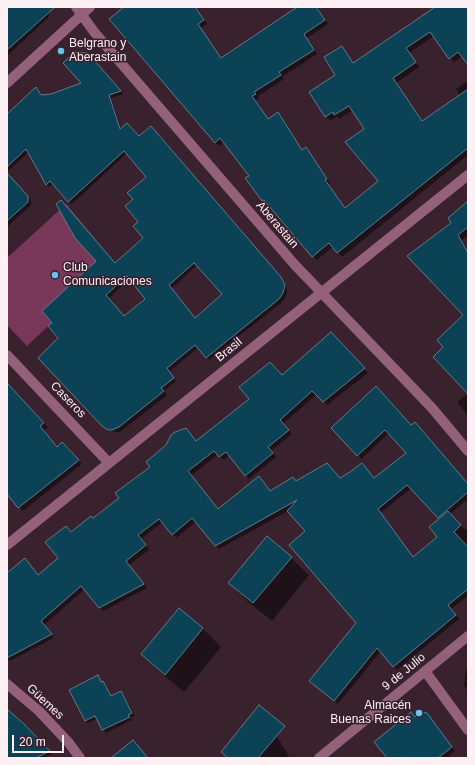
<!DOCTYPE html>
<html>
<head>
<meta charset="utf-8">
<style>
  body { margin:0 }
  #map { position:relative; width:475px; height:765px; overflow:hidden; background:#39212d; font-family:Arial,sans-serif }
  canvas { display:block }
  .frame { position:absolute; inset:0; border:8px solid #fef1f6; pointer-events:none }
  .scale { position:absolute; left:12px; top:735px; width:52px; height:18px; box-sizing:border-box; border:2px solid #fef1f6; border-top:0; padding-left:5px; font-size:12px; line-height:14px; white-space:nowrap; color:#fef1f6; -webkit-text-stroke:3px #39212d; paint-order:stroke }
</style>
</head>
<body>
<div id="map">
<canvas width="475" height="765"></canvas>
<div class="frame"></div>
<div class="scale">20 m</div>
</div>
<script>
const g = document.querySelector('canvas').getContext('2d');
g.lineJoin = 'round';
function paint(path, color) { g.fillStyle = color; g.fill(path, 'evenodd'); }
const poly = rows => new Path2D(rows.map(r => 'M' + r).join(''));
function stroke(path, color, width, dash) { g.strokeStyle = color; g.lineWidth = width; g.lineCap = dash ? 'butt' : 'round'; g.setLineDash(dash || []); g.stroke(path); }
function label(font, color, halo, rows, align = 'center') {
  g.font = font + ' Arial,sans-serif'; g.lineWidth = 3; g.setLineDash([]); g.textBaseline = 'middle'; g.strokeStyle = halo; g.fillStyle = color; for (const [text, x, y, turn = 0] of rows) {
    g.save(); g.translate(x, y); g.rotate((+turn || 0) * Math.PI / 180); g.textAlign = isNaN(turn) ? turn : align; if (halo) g.strokeText(text, 0, 0); g.fillText(text, 0, 0); g.restore();
  }
}
const green = poly([
  [66,204,115,263,27,346,7,325,7,258]
]);
const shadow = poly([
  [7,7,50,7,49,17,7,56],
  [126,7,197,7,196,8,207,24,201,28,222,59,299,7,320,7,318,9,328,24,307,38,317,54,282,77,284,79,258,96,259,98,256,100,268,120,278,113,282,117,303,151,306,149,310,153,330,183,328,185,346,209,380,182,366,129,353,110,339,119,337,116,330,121,310,92,336,75,341,47,354,63,437,7,468,7,468,64,462,56,454,62,434,36,409,53,419,67,396,83,423,122,460,96,456,89,468,81,468,155,342,257,333,247,317,260,268,204,267,204,263,200,250,176,224,142,219,146,215,142],
  [91,58,123,94,111,98,121,129,139,137,154,130,284,281,287,291,286,297,282,302,209,360,199,347,169,372,176,381,164,391,167,395,120,432,115,432,106,428,60,338,115,264,145,238,139,223,134,200,147,177,127,153,72,204,53,184,49,187,46,184,29,152,7,172,7,115,39,92,42,96,51,95,83,84],
  [197,265,224,294,195,319,171,289],
  [130,278,147,299,124,317,109,298],
  [7,174,31,200,31,205,7,227],
  [468,202,468,235,462,240,468,251,468,392,445,347,464,315,452,224],
  [331,333,368,373,327,405,317,394,283,424,292,434,271,451,276,457,249,479,230,455,224,460,218,454,191,476,218,510,262,481,271,492,297,482,340,479,362,464,375,479,407,453,389,433,361,459,332,428,411,426,468,485,468,499,450,514,465,530,468,528,468,596,451,609,459,619,397,670,381,651,338,704,314,684,357,623,306,531,288,511,219,549,196,522,176,538,163,522,141,539,149,550,129,565,147,588,103,611,85,589,44,625,54,638,10,661,7,659,7,574,28,563,38,576,60,558,71,533,93,519,196,442,282,376],
  [412,488,440,519,439,537,414,558,380,513],
  [7,384,48,427,44,431,58,448,62,443,82,464,23,511,7,493],
  [468,394,468,416,457,402],
  [291,558,309,575,272,621,247,601,229,583],
  [179,609,203,629,221,647,184,692,160,672,142,654],
  [468,668,468,691,464,685,466,670],
  [98,676,102,682,103,682,106,685,112,696,121,692,124,695,135,716,131,718,132,720,106,733,97,719,88,723,86,721],
  [7,710,24,725,52,754,44,758,9,758,7,756],
  [427,714,455,751,449,755,451,758,388,758,415,718],
  [273,730,290,758,228,758]
]);
const building = poly([
  [7,7,55,7,7,50,7,7],
  [124,7,195,7,204,20,198,24,221,58,297,7,316,7,325,20,304,34,314,50,279,72,281,75,254,92,256,94,252,96,268,119,278,112,302,150,306,147,327,179,325,180,345,208,378,181,345,142,364,129,349,106,334,115,333,112,325,117,309,92,335,75,324,57,342,46,353,63,435,7,468,7,468,65,458,52,449,59,430,32,406,48,416,62,393,78,422,121,468,89,468,148,337,253,329,243,312,257,264,200,262,201,245,178,249,176,220,138,215,143,109,19,124,7],
  [74,52,88,53,121,91,109,95,120,129,127,123,139,136,151,126,281,277,285,285,283,293,279,299,206,358,195,345,167,368,174,378,161,388,164,391,119,427,112,430,108,430,102,426,38,358,58,338,48,326,52,323,42,311,96,261,75,238,56,204,61,200,115,263,143,238,133,226,138,222,125,206,133,199,127,193,146,177,124,151,68,202,50,181,46,185,26,149,7,167,7,114,36,87,41,95,51,94,81,83,63,63,74,52],
  [194,263,222,294,195,318,169,285,194,263],
  [127,276,145,299,124,316,106,295,127,276],
  [7,173,28,196,28,202,7,221,7,173],
  [468,201,468,227,458,235,468,253,468,394,433,357,443,347,437,340,463,315,407,256,451,223,448,218,468,201],
  [331,332,365,368,323,402,312,391,280,420,289,430,268,447,273,453,245,476,226,452,219,457,214,451,188,471,218,509,259,476,270,491,293,477,296,481,327,463,340,478,350,472,362,463,374,478,406,453,385,430,357,456,331,428,376,386,411,425,415,422,468,484,468,492,438,518,407,485,378,509,413,557,437,537,429,527,448,511,461,525,454,532,468,547,468,589,448,605,456,615,393,667,377,648,334,701,309,681,356,623,289,545,305,531,287,511,297,500,215,546,192,518,172,535,159,519,138,535,146,545,126,561,144,584,99,608,81,586,41,621,52,634,7,658,7,573,25,558,38,575,58,558,45,542,66,526,71,532,91,516,93,518,119,498,115,493,150,467,146,462,166,445,171,435,175,432,186,428,196,441,249,399,239,387,259,371,270,362,282,375,331,332],
  [7,383,44,423,40,426,57,447,62,442,79,460,18,508,7,494,7,383],
  [267,536,292,557,253,603,228,583,267,536],
  [179,608,203,628,165,675,141,654,179,608],
  [98,675,101,682,103,681,111,696,121,691,132,713,128,715,130,717,102,730,95,716,85,721,69,690,98,675],
  [259,705,285,726,258,758,228,758,221,752,259,705],
  [7,709,24,724,50,751,36,758,7,758,7,709],
  [411,712,415,717,420,712,427,713,452,747,438,758,387,758,374,742,411,712],
  [133,740,148,758,111,758,133,740]
]);
const minor = poly([
  [76,7,95,33,295,265,432,408,468,451],
  [7,83,90,7],
  [7,355,109,463],
  [7,545,468,175],
  [425,671,468,730],
  [7,684,39,711,69,743,80,758],
  [319,758,468,636]
]);
const markers = [
  [61,51,4,"#64c5ee"],
  [55,275,4,"#64c5ee"],
  [419,713,4,"#64c5ee"]
];
const poiNames = [
  ["Belgrano y",69,44],
  ["Aberastain",69,58],
  ["Club",63,268],
  ["Comunicaciones",63,282],
  ["Almacén",411,706,"right"],
  ["Buenas Raices",411,720,"right"]
];
const streetNames = [
  ["Aberastain",277,225,49],
  ["Brasil",229,350,-39],
  ["Caseros",68,400,46],
  ["9 de Julio",404,672,-39],
  ["Güemes",45,702,43]
];
paint(green, '#79375a');
paint(shadow, '#0007');
paint(building, '#0b4256');
stroke(building, '#5f7c8a', 1);
stroke(minor, '#94617a', 10);
for (const [x, y, r, color] of markers) { const dot = new Path2D(); dot.arc(x, y, r, 0, 2 * Math.PI); g.fillStyle = color; g.fill(dot); stroke(dot, '#39212d', 1.5); }
label('12px', '#fef1f6', '#39212d', poiNames, 'left');
label('12px', '#fef1f6', '#39212d', streetNames);
</script>
</body>
</html>
